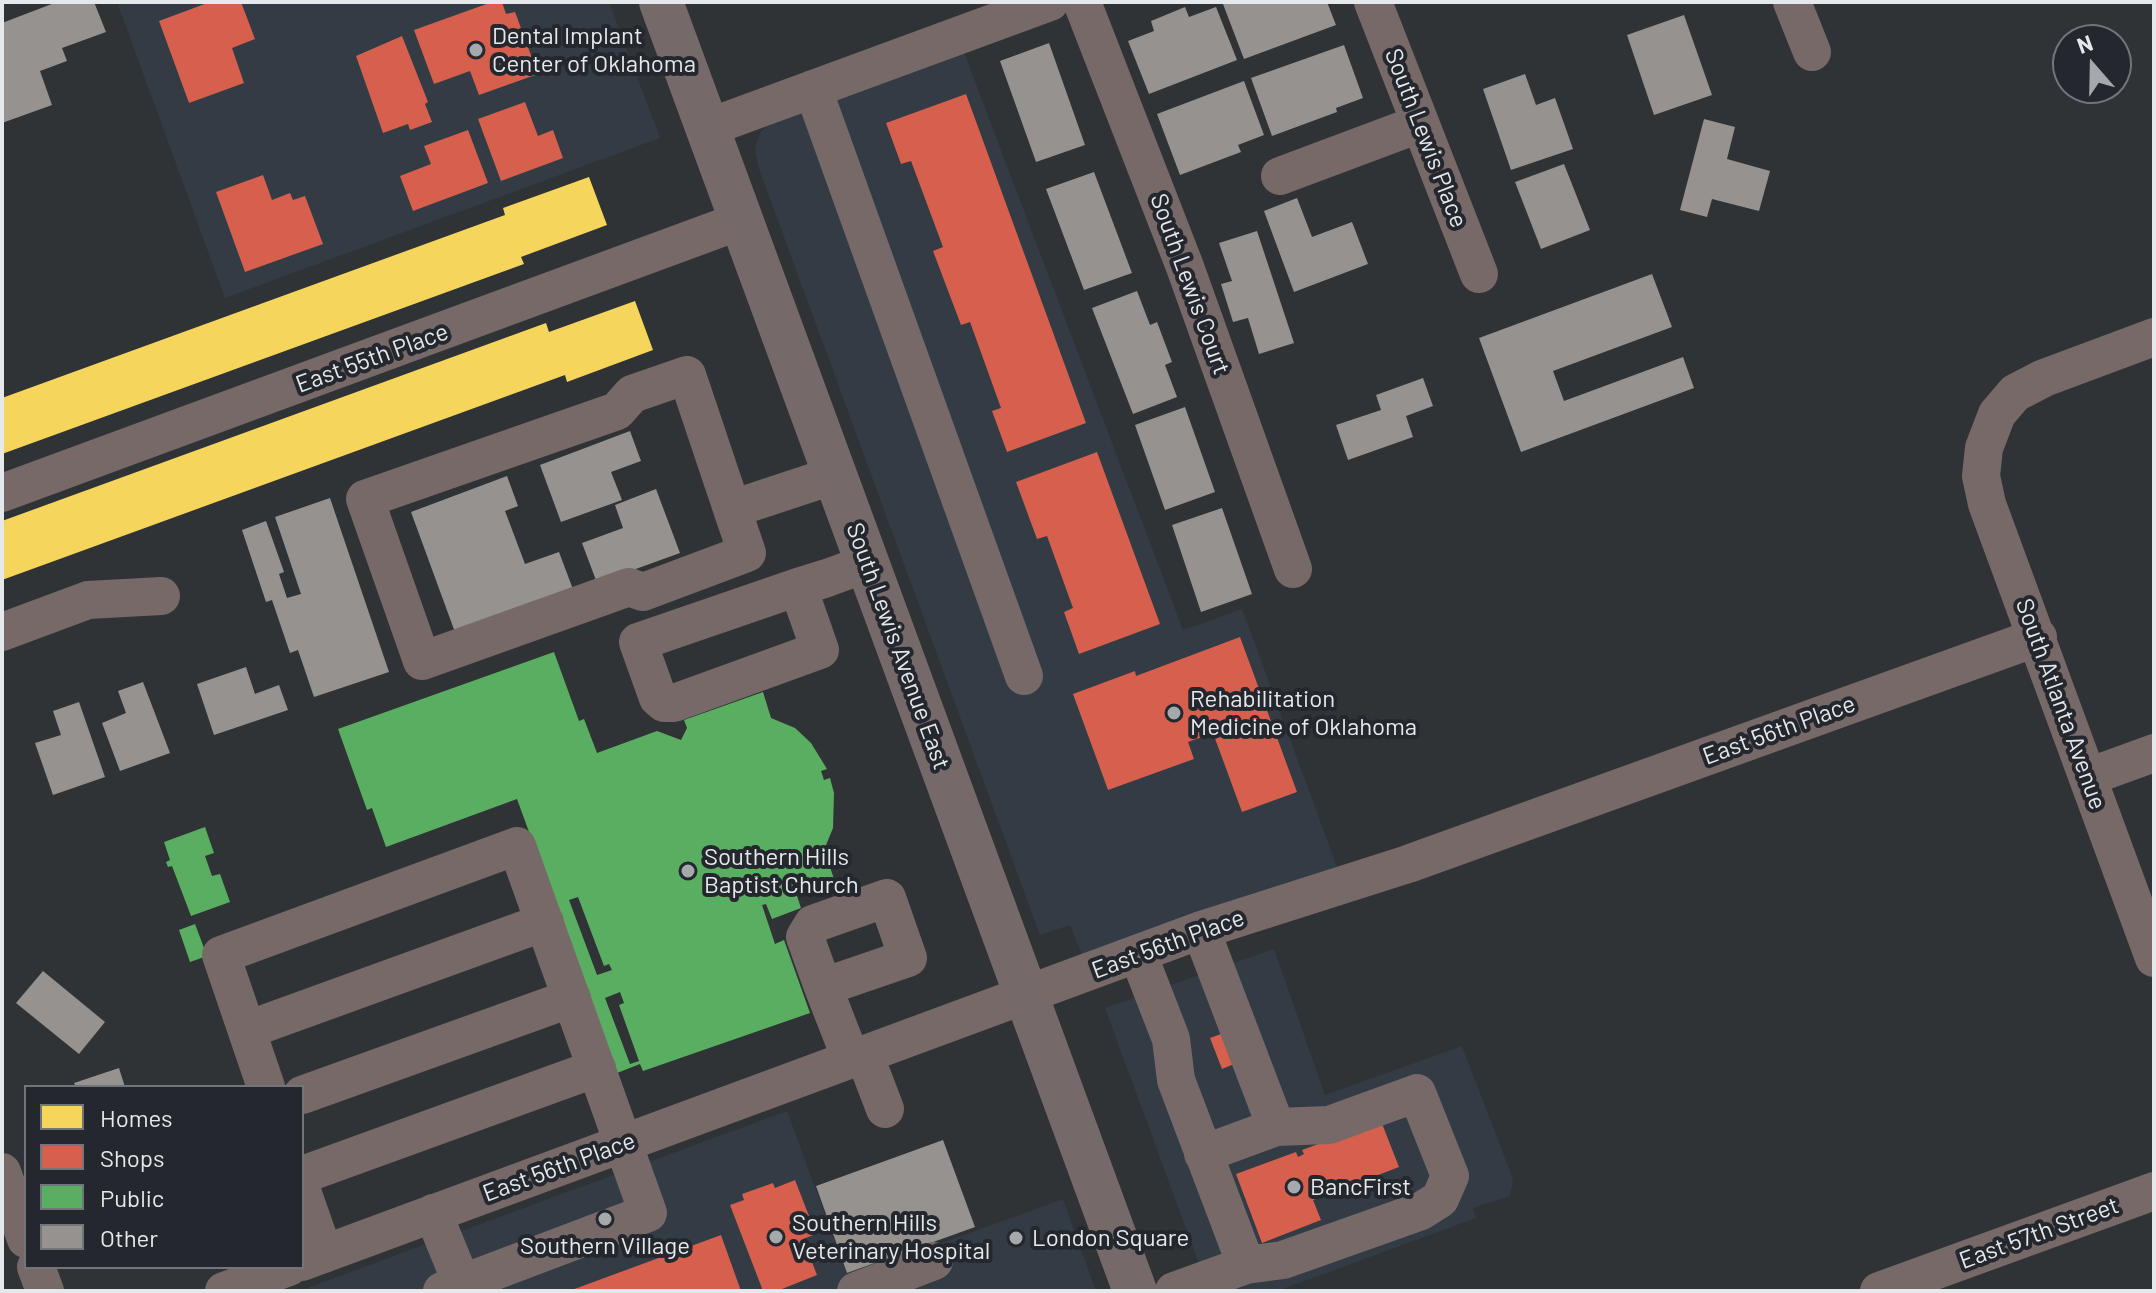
<!DOCTYPE html>
<html>
<head>
<meta charset="utf-8">
<style>
  body { margin:0 }
  #map { position:relative; width:2156px; height:1293px; overflow:hidden; background:#303336; font-family:Barlow,sans-serif }
  canvas { display:block }
  .frame { position:absolute; inset:0; border:4px solid #e6e9ec; pointer-events:none }
  .legend { position:absolute; left:24px; top:1085px; width:280px; height:184px; box-sizing:border-box; background:#24282e; border:2px solid #72757a; margin:0; padding:10px 14px; list-style:none; font-size:24px; color:#e6e9ec }
  .legend li { display:flex; align-items:center; gap:16px; height:40px }
  .legend b { width:40px; border:2px solid #72757a }
  .north { position:absolute; left:2052px; top:24px; width:80px; height:80px; box-sizing:border-box; background:#24282e; border:2px solid #72757a; border-radius:50%; rotate:340deg; font-size:22px; font-weight:700; line-height:32px; text-align:center; color:#e6e9ec }
  .north::after { content:''; display:block; margin:auto; width:28px; height:36px; background:#a6a9ac; clip-path:polygon(50% 0,100% 100%,50% 72%,0 100%) }
</style>
</head>
<body>
<div id="map">
<canvas width="2156" height="1293"></canvas>
<div class="frame"></div>
<ul class="legend">
<li><b style="height:22px;background:#f6d55c"></b>Homes</li>
<li><b style="height:22px;background:#d6604d"></b>Shops</li>
<li><b style="height:22px;background:#5aae61"></b>Public</li>
<li><b style="height:22px;background:#96928f"></b>Other</li>
</ul>
<div class="north">N</div>
</div>
<script>
const g = document.querySelector('canvas').getContext('2d');
g.lineJoin = 'round';
function paint(path, color) { g.fillStyle = color; g.fill(path, 'evenodd'); }
const poly = rows => new Path2D(rows.map(r => 'M' + r).join(''));
function stroke(path, color, width, dash) { g.strokeStyle = color; g.lineWidth = width; g.lineCap = dash ? 'butt' : 'round'; g.setLineDash(dash || []); g.stroke(path); }
function label(font, color, halo, rows, align = 'center') {
  g.font = font + ' Barlow,sans-serif'; g.lineWidth = 8; g.setLineDash([]); g.textBaseline = 'middle'; g.strokeStyle = halo; g.fillStyle = color; for (const [text, x, y, turn = 0] of rows) {
    g.save(); g.translate(x, y); g.rotate((+turn || 0) * Math.PI / 180); g.textAlign = isNaN(turn) ? turn : align; if (halo) g.strokeText(text, 0, 0); g.fillText(text, 0, 0); g.restore();
  }
}
const built = poly([
  [117,2,609,2,660,138,225,298],
  [963,50,1183,630,1242,609,1337,867,1084,960,1070,925,1040,935,758,166,755,148,761,131,775,120],
  [1274,949,1325,1095,1462,1046,1513,1179,1510,1196,1473,1208,1476,1218,1277,1291,1209,1291,1105,1008],
  [787,1111,848,1277,1063,1199,1096,1291,299,1291]
]);
const homes = poly([
  [589,177,607,225,521,257,524,264,2,454,2,398,505,215,503,208],
  [635,301,653,350,567,382,565,375,2,580,2,521,546,323,549,332]
]);
const shops = poly([
  [210,2,241,2,255,39,232,48,244,83,189,103,159,21],
  [492,2,502,2,506,14,515,12,538,74,479,95,470,71,434,84,414,30],
  [402,36,428,102,425,104,432,122,410,130,408,124,383,133,356,56],
  [966,94,1086,423,1007,452,992,411,1001,408,970,322,961,325,933,251,943,247,911,161,901,164,886,123],
  [525,102,538,136,553,130,563,158,501,181,478,119],
  [468,130,488,183,413,211,400,176,431,164,424,146],
  [263,175,272,200,290,193,293,200,305,196,323,244,245,272,216,192],
  [1097,452,1160,624,1079,654,1064,612,1073,608,1047,536,1037,539,1016,482],
  [1240,637,1297,792,1242,812,1213,733,1188,742,1194,759,1108,790,1073,694,1135,671,1136,676],
  [1235,1029,1246,1059,1222,1069,1210,1038],
  [1381,1121,1399,1167,1313,1200,1321,1220,1262,1243,1236,1174,1296,1152,1298,1157,1304,1154,1302,1150],
  [795,1180,816,1234,803,1239,817,1275,777,1291,763,1291,730,1205,744,1200,742,1194,773,1183,775,1188],
  [721,1235,741,1291,569,1291]
]);
const public = poly([
  [554,652,579,721,584,719,597,753,657,731,681,740,687,728,684,720,763,692,771,718,795,728,811,743,827,769,821,771,824,780,830,778,834,793,833,828,822,855,824,863,828,861,834,879,796,893,801,908,772,919,766,904,762,905,775,944,784,940,810,1013,643,1071,640,1064,617,1073,517,799,386,847,372,808,367,810,338,729],
  [578,897,604,966,609,964,612,970,597,975,569,900],
  [620,992,624,1003,619,1005,639,1061,630,1064,605,998],
  [205,827,214,853,205,856,212,876,220,874,230,902,191,916,172,866,168,867,166,862,170,860,164,842],
  [195,924,207,956,190,962,179,930]
]);
const building = poly([
  [57,2,94,2,106,32,62,48,67,61,40,71,52,105,2,123,2,23],
  [1230,2,1327,2,1336,25,1244,59,1223,4],
  [1185,7,1189,17,1216,7,1237,60,1149,94,1128,41,1154,31,1151,21],
  [1684,15,1712,95,1654,115,1627,35],
  [1049,43,1085,145,1036,162,1000,61],
  [1344,45,1363,98,1336,108,1337,112,1272,136,1251,78],
  [1525,74,1536,105,1555,98,1573,149,1511,170,1483,89],
  [1244,81,1264,135,1238,145,1241,152,1180,175,1157,114],
  [1704,119,1735,127,1727,159,1770,171,1759,211,1712,199,1707,217,1680,210],
  [1564,164,1590,230,1541,249,1515,182],
  [1094,172,1132,273,1084,290,1046,189],
  [1297,198,1312,237,1352,222,1368,264,1294,292,1264,211],
  [1257,231,1294,343,1259,354,1248,318,1233,322,1221,284,1232,281,1219,243],
  [1652,274,1672,327,1553,371,1564,401,1683,357,1694,388,1521,452,1479,338],
  [1137,291,1150,325,1157,322,1172,362,1165,365,1177,397,1133,414,1092,308],
  [1423,378,1433,406,1406,416,1413,437,1348,460,1336,425,1381,410,1376,395],
  [1185,407,1215,492,1165,510,1135,425],
  [630,431,641,461,611,472,622,500,561,522,540,465],
  [507,476,518,506,505,511,525,564,559,552,574,592,456,635,411,512],
  [656,489,680,553,597,583,582,543,623,528,615,505],
  [330,498,389,672,314,697,298,650,290,653,272,600,266,602,242,530,266,521,284,572,279,574,287,598,301,594,275,517],
  [1222,508,1252,594,1201,612,1172,525],
  [246,667,255,694,279,685,288,710,214,735,197,684],
  [143,682,170,753,120,771,102,723,126,713,118,691],
  [79,702,105,777,53,795,35,743,61,735,53,711],
  [43,971,105,1022,79,1054,16,1003],
  [119,1068,125,1087,76,1087,74,1083],
  [943,1140,975,1227,847,1273,816,1186]
]);
const minor = poly([
  [1082,2,1185,267,1293,569],
  [1373,2,1479,274],
  [1792,2,1812,52],
  [813,89,1024,676],
  [707,128,1050,2],
  [1280,176,1419,124],
  [2154,337,2044,378,2015,393,1997,414,1984,448,1981,476,1987,504,2154,958],
  [2,493,740,221],
  [732,509,747,553,643,592,629,587,422,661,365,499,617,411,632,394,687,375,732,509,835,475],
  [798,587,820,650,674,703,664,703,658,698,638,642,798,587,827,578,868,563],
  [2,632,88,600,161,596],
  [2088,777,2154,753],
  [1201,930,1276,1127],
  [1138,954,1171,1039,1176,1080,1246,1265],
  [823,987,908,958,887,898,813,924,805,937,823,987,851,1059],
  [247,1030,545,922],
  [864,1054,885,1109],
  [266,1087,221,955,517,846,648,1213,442,1291],
  [302,1095,572,998],
  [2,1172,26,1239],
  [302,1175,597,1068],
  [302,1191,324,1254],
  [433,1213,462,1284],
  [302,1262,1201,930,1408,864,2038,637],
  [36,1267,45,1291],
  [224,1291,289,1267],
  [856,1291,934,1261],
  [1174,1291,1246,1265,1283,1260,1421,1211,1440,1199,1450,1176,1417,1093,1329,1125,1276,1127,1203,1154],
  [1879,1291,2154,1191]
]);
const major = poly([
  [661,2,1135,1291]
]);
const markers = [
  [476,50,8,"#a6a9ac"],
  [1174,713,8,"#a6a9ac"],
  [688,871,8,"#a6a9ac"],
  [1294,1187,8,"#a6a9ac"],
  [605,1219,8,"#a6a9ac"],
  [776,1237,8,"#a6a9ac"],
  [1016,1238,8,"#a6a9ac"]
];
const poiNames = [
  ["Dental Implant",492,36],
  ["Center of Oklahoma",492,64],
  ["Rehabilitation",1190,699],
  ["Medicine of Oklahoma",1190,727],
  ["Southern Hills",704,857],
  ["Baptist Church",704,885],
  ["BancFirst",1310,1187],
  ["Southern Hills",792,1223],
  ["Veterinary Hospital",792,1251],
  ["London Square",1032,1238],
  ["Southern Village",605,1246,"center"]
];
const streetNames = [
  ["South Lewis Place",1426,138,69],
  ["South Lewis Court",1190,284,70],
  ["East 55th Place",372,358,-20],
  ["South Lewis Avenue East",898,646,70],
  ["South Atlanta Avenue",2061,704,70],
  ["East 56th Place",1779,730,-20],
  ["East 56th Place",1168,944,-20],
  ["East 56th Place",559,1167,-20],
  ["East 57th Street",2039,1233,-20]
];
paint(built, '#333b44');
paint(homes, '#f6d55c');
paint(shops, '#d6604d');
paint(public, '#5aae61');
paint(building, '#96928f');
stroke(minor, '#766968', 38);
stroke(major, '#766969', 44);
for (const [x, y, r, color] of markers) { const dot = new Path2D(); dot.arc(x, y, r, 0, 2 * Math.PI); g.fillStyle = color; g.fill(dot); stroke(dot, '#24282e', 3); }
label('24px', '#e6e9ec', '#24282e', poiNames, 'left');
label('24px', '#e6e9ec', '#24282e', streetNames);
</script>
</body>
</html>
